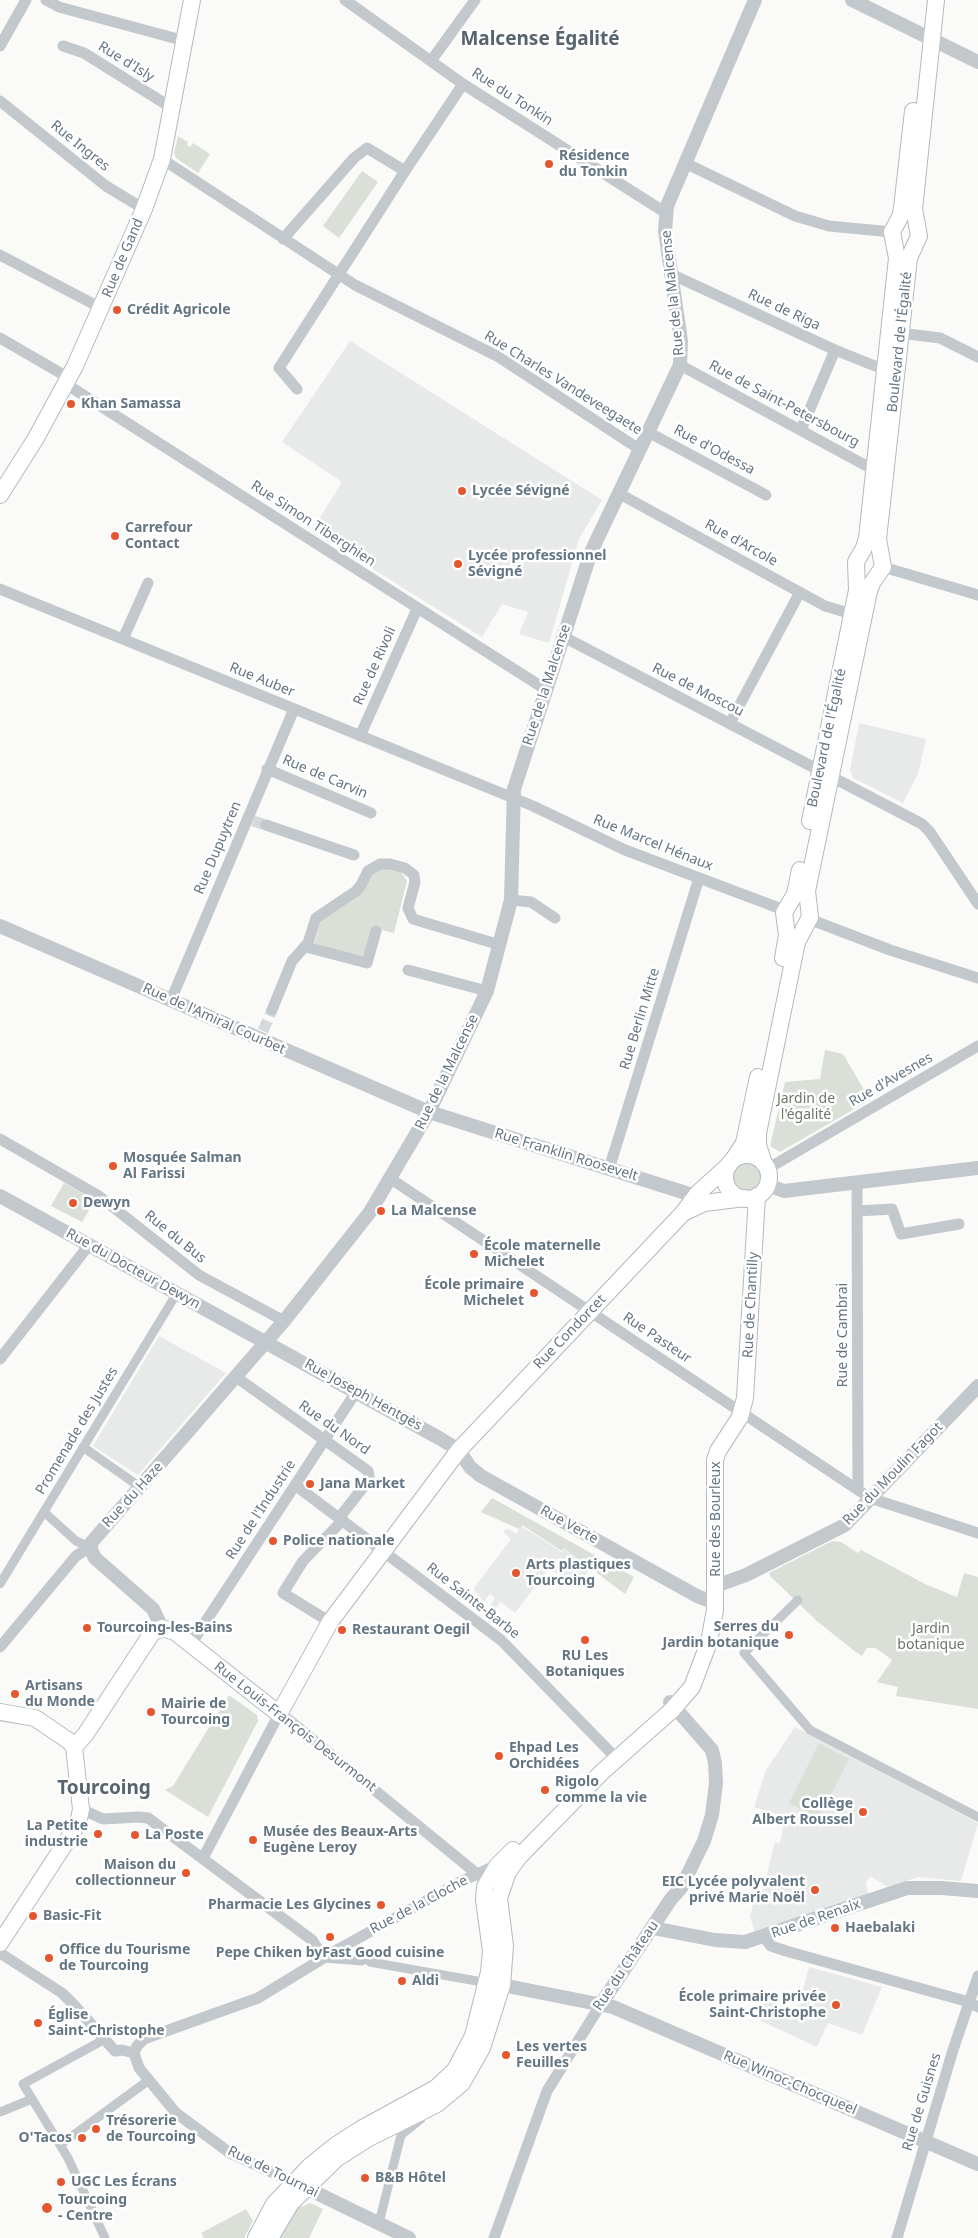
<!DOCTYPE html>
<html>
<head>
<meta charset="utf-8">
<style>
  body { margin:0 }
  canvas { display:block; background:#fafaf8 }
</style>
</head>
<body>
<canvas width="978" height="2238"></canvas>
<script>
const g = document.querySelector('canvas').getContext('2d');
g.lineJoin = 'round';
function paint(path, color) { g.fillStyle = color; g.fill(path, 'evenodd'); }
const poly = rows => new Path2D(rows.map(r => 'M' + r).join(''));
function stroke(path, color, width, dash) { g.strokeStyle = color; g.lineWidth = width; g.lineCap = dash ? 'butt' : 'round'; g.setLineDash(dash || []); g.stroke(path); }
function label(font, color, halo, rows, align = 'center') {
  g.font = font + ' "Noto Sans",sans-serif'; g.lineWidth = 5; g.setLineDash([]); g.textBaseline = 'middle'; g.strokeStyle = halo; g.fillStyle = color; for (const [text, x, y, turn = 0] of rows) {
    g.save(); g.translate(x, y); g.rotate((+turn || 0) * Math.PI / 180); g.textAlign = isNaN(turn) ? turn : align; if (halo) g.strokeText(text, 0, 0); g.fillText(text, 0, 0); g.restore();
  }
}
const built = poly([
  [350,341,602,500,579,539,549,643,519,634,528,612,502,604,482,637,312,531,342,482,282,442],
  [859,723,926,739,918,774,903,803,853,778,850,770],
  [159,1336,226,1373,138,1475,93,1446],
  [521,1526,562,1552,564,1548,590,1568,577,1587,567,1581,560,1589,557,1585,562,1577,549,1568,515,1613,501,1602,495,1609,492,1610,490,1606,495,1598,490,1594,484,1602,477,1597,479,1594,475,1592,474,1588,511,1539,504,1533,504,1530,508,1529,516,1534],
  [795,1727,978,1823,961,1881,918,1877,888,1887,870,1876,866,1883,869,1896,756,1935,750,1917,755,1896,761,1897,775,1842,780,1843,785,1817,754,1807,766,1770],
  [809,1967,882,1987,862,2035,828,2023,817,2047,757,2019,765,2001,797,2012]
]);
const green = poly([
  [178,136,188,142,187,145,190,147,193,143,210,154,198,173,176,158,174,153],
  [362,171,378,182,339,238,323,226],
  [386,867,401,872,407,881,394,933,373,928,364,957,314,945,321,921,374,871],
  [825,1050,843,1054,870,1100,780,1152,770,1146,785,1082,820,1079],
  '731 1177a15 15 0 1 1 30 0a15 15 0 1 1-30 0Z',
  [64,1183,95,1200,82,1222,51,1206],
  [492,1498,634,1577,625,1594,564,1548,562,1551,522,1525,519,1529,481,1512],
  [832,1541,841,1542,858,1553,861,1550,927,1585,957,1597,964,1573,978,1577,978,1709,896,1696,898,1687,877,1682,892,1660,876,1648,867,1648,862,1656,857,1653,818,1622,771,1577,769,1573],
  [229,1695,257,1715,258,1721,208,1817,165,1790,173,1786],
  [819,1743,849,1759,819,1818,789,1803],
  [310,2203,323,2209,309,2238,279,2238,293,2210],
  [246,2209,253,2221,244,2238,204,2238,201,2233]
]);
const minorTunnel = poly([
  [253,821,266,825],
  [263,1031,272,1010]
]);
const pedestrian = poly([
  [83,1447,140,1487],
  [44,1512,76,1541,90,1547],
  [0,1584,177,1293],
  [798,1600,744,1653,810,1730,978,1817],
  [324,1958,362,1961],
  [370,1962,488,1983],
  [105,2039,23,2084,68,2158,105,2238],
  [0,2112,32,2099],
  [60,2145,149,2080],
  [379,2223,401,2135,421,2119]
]);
const minor = poly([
  [46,0,59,7,185,41],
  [345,0,463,84,666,213],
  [0,46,26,0],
  [63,46,84,53,172,108],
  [431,61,475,0],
  [0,101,106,186,144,209],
  [162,159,355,285,497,356,639,449],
  [685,163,795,216,829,226,892,232],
  [283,239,354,158,367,148,405,171],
  [0,255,101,308],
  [671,274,835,350,885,370],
  [900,333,940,338,978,357],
  [0,338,69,378],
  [680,365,874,470],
  [66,384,545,689],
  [297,389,279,368,405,171,463,84],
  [801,430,835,350],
  [648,432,766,495],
  [618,493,825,606,852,614],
  [883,567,978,595],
  [0,589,533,806,625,850,784,910],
  [562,636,922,824,930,832,978,904],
  [123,639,148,583],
  [730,723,800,592],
  [360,736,417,609],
  [267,769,371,813],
  [266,825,354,855],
  [511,900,531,902,555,918],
  [809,919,890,950,978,978],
  [306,947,367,963,376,931],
  [408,970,487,991],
  [171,1000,294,709],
  [272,1010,292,961,308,943,316,918,356,891,361,885,368,871,380,864,390,864,405,868,414,875,415,882,408,908,413,919,500,945],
  [0,1139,99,1196,199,1275,284,1321],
  [609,1169,699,878],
  [767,1169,978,1046],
  [391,1179,870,1498,978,1533],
  [857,1182,858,1489],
  [858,1211,892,1209,901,1234,959,1224],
  [0,1359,89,1245],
  [236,1377,368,1471,369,1476,368,1481,339,1518],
  [295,1485,501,1640,617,1759],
  [330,1622,283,1593,303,1561,342,1521],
  [191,1644,356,1392],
  [0,1647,76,1556,90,1547],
  [81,1809,103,1819,138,1817,148,1818,312,1940,324,1958],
  [203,1858,279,1714,289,1720,482,1878],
  [764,1937,771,1946,786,1951,969,2002,978,2007],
  [0,1953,62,1993,75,2006,115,2051,122,2050,134,2053],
  [293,2182,230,2153,176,2113,139,2068,134,2053,137,2046,144,2039,155,2035,258,1998,335,1951,462,1881,497,1865],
  [494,2238,547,2091,601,2004],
  [897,2238,953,2050,978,1976]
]);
const tertiary = poly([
  [852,0,978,62],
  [0,926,429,1112,686,1193,695,1197,701,1203],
  [769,1177,773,1187,784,1191,978,1168],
  [0,1196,439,1438,459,1450,470,1467,481,1476,697,1596,715,1603],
  [716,1586,746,1575,845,1525,978,1386],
  [162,1628,153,1609,95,1558,91,1550,91,1543,284,1321,370,1212,429,1112,487,991,511,900,514,789,591,552,680,365,681,341,665,231,667,206,755,0],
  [653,1928,715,1940,745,1942,907,1888,942,1888,978,1891],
  [502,1985,613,2007,978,2164],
  [601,2004,671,1899,681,1888,704,1841,712,1815,716,1783,715,1763,712,1750,670,1702],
  [298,2184,409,2238]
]);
const secondary = poly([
  [0,495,36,438,75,366,144,209,162,159,192,0],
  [810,821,857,590,856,562,864,548,867,538,897,258,892,232,900,217,902,208,913,111],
  [783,958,787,935,784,913,795,894,800,870],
  '725 1177a22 22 0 1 1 44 0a22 22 0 1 1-44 0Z',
  [733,1160,744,1143,758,1077],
  [764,1164,758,1145,758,1133,797,942,810,917,807,891,869,591,872,583,883,567,878,539,909,258,919,236,914,209,936,0],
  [685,1212,704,1203,745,1198],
  [0,1712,35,1718,69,1741,74,1747],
  [74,1747,85,1735,152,1633,162,1628,175,1632,279,1714,330,1622,459,1450,683,1213,698,1193,729,1165],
  [0,1943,74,1830,79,1819,81,1809,74,1747],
  [256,2238,274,2204,310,2166,336,2145,361,2129,436,2088,455,2070,473,2036,489,1972,491,1951,484,1900,485,1887,497,1866,513,1850],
  [270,2238,291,2203,336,2159,369,2138,437,2104,462,2083,482,2048,502,1985,505,1946,499,1898,508,1872,518,1858,602,1772,672,1710,692,1687,709,1642,715,1610,715,1460,718,1451,740,1417,745,1398,757,1196]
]);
const markers = [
  [549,164,5,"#e4572e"],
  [117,310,5,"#e4572e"],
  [71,404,5,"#e4572e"],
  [462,491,5,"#e4572e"],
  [115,536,5,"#e4572e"],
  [458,564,5,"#e4572e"],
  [113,1166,5,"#e4572e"],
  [73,1203,5,"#e4572e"],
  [381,1211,5,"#e4572e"],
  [474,1254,5,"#e4572e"],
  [534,1293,5,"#e4572e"],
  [310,1484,5,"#e4572e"],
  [273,1541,5,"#e4572e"],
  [516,1573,5,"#e4572e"],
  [87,1628,5,"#e4572e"],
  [342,1630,5,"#e4572e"],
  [789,1635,5,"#e4572e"],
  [585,1640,5,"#e4572e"],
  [15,1694,5,"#e4572e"],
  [151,1712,5,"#e4572e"],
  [499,1756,5,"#e4572e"],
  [545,1790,5,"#e4572e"],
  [863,1812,5,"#e4572e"],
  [98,1834,5,"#e4572e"],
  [135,1835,5,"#e4572e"],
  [253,1840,5,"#e4572e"],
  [186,1873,5,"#e4572e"],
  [815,1890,5,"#e4572e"],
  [381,1905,5,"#e4572e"],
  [33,1916,5,"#e4572e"],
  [835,1928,5,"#e4572e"],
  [330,1937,5,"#e4572e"],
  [49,1958,5,"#e4572e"],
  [402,1981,5,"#e4572e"],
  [836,2005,5,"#e4572e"],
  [38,2023,5,"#e4572e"],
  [506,2055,5,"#e4572e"],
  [96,2129,5,"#e4572e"],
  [82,2138,5,"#e4572e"],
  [365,2178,5,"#e4572e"],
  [61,2182,5,"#e4572e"],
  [47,2208,6,"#e4572e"]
];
const streetNames = [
  ["Rue d'Isly",126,62,32],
  ["Rue du Tonkin",512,97,33],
  ["Rue Ingres",80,146,39],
  ["Rue de Gand",123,258,-67],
  ["Rue de la Malcense",673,293,-96],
  ["Rue de Riga",784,310,25],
  ["Boulevard de l'Égalité",900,342,-84],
  ["Rue Charles Vandeveegaete",563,383,32],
  ["Rue de Saint-Petersbourg",784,404,28],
  ["Rue d'Odessa",714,450,28],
  ["Rue Simon Tiberghien",313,524,33],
  ["Rue d'Arcole",741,543,29],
  ["Rue de Rivoli",375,666,-66],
  ["Rue Auber",262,680,22],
  ["Rue de la Malcense",547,685,-72],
  ["Rue de Moscou",698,690,27],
  ["Boulevard de l'Égalité",827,738,-78],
  ["Rue de Carvin",325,777,23],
  ["Rue Marcel Hénaux",653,843,22],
  ["Rue Dupuytren",218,848,-67],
  ["Rue de l'Amiral Courbet",214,1019,24],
  ["Rue Berlin Mitte",640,1019,-73],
  ["Rue de la Malcense",447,1072,-64],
  ["Rue d'Avesnes",891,1080,-30],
  ["Rue Franklin Roosevelt",566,1155,17],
  ["Rue du Bus",175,1237,39],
  ["Rue du Docteur Dewyn",133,1269,29],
  ["Rue de Chantilly",751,1305,-87],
  ["Rue Condorcet",570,1332,-46],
  ["Rue de Cambrai",843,1335,-90],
  ["Rue Pasteur",657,1338,34],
  ["Rue Joseph Hentgès",363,1395,29],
  ["Rue du Nord",334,1428,35],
  ["Promenade des Justes",77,1431,-59],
  ["Rue du Moulin Fagot",893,1474,-46],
  ["Rue du Haze",133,1495,-48],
  ["Rue de l'Industrie",261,1510,-57],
  ["Rue des Bourleux",716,1519,-90],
  ["Rue Verte",569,1525,29],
  ["Rue Sainte-Barbe",473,1601,38],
  ["Rue Louis-François Desurmont",295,1727,38],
  ["Rue de la Cloche",419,1905,-28],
  ["Rue de Renaix",816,1919,-19],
  ["Rue du Château",626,1966,-56],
  ["Rue Winoc-Chocqueel",790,2083,23],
  ["Rue de Guisnes",922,2102,-73],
  ["Rue de Tournai",273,2172,26]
];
const poiNames = [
  ["Résidence",559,156],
  ["du Tonkin",559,172],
  ["Crédit Agricole",127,310],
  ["Khan Samassa",81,404],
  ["Lycée Sévigné",472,491],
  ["Carrefour",125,528],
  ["Contact",125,544],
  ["Lycée professionnel",468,556],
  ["Sévigné",468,572],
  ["Mosquée Salman",123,1158],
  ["Al Farissi",123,1174],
  ["Dewyn",83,1203],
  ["La Malcense",391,1211],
  ["École maternelle",484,1246],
  ["Michelet",484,1262],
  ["École primaire",524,1285,"right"],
  ["Michelet",524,1301,"right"],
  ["Jana Market",320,1484],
  ["Police nationale",283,1541],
  ["Arts plastiques",526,1565],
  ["Tourcoing",526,1581],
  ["Serres du",779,1627,"right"],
  ["Jardin botanique",779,1643,"right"],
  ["Tourcoing-les-Bains",97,1628],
  ["Restaurant Oegil",352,1630],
  ["RU Les",585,1656,"center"],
  ["Botaniques",585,1672,"center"],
  ["Artisans",25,1686],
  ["du Monde",25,1702],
  ["Mairie de",161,1704],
  ["Tourcoing",161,1720],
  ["Ehpad Les",509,1748],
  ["Orchidées",509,1764],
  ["Rigolo",555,1782],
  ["comme la vie",555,1798],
  ["Collège",853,1804,"right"],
  ["Albert Roussel",853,1820,"right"],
  ["La Petite",88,1826,"right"],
  ["industrie",88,1842,"right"],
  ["Musée des Beaux-Arts",263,1832],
  ["Eugène Leroy",263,1848],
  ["La Poste",145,1835],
  ["Maison du",176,1865,"right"],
  ["collectionneur",176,1881,"right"],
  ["EIC Lycée polyvalent",805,1882,"right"],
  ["privé Marie Noël",805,1898,"right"],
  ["Pharmacie Les Glycines",371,1905,"right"],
  ["Basic-Fit",43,1916],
  ["Haebalaki",845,1928],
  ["Office du Tourisme",59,1950],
  ["de Tourcoing",59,1966],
  ["Pepe Chiken byFast Good cuisine",330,1953,"center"],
  ["Aldi",412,1981],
  ["École primaire privée",826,1997,"right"],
  ["Saint-Christophe",826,2013,"right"],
  ["Église",48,2015],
  ["Saint-Christophe",48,2031],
  ["Les vertes",516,2047],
  ["Feuilles",516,2063],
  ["Trésorerie",106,2121],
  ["de Tourcoing",106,2137],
  ["O'Tacos",72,2138,"right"],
  ["B&B Hôtel",375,2178],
  ["UGC Les Écrans",71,2182],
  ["Tourcoing",58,2200],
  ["- Centre",58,2216]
];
const parkNames = [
  ["Jardin de",806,1099],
  ["l'égalité",806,1115],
  ["Jardin",931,1629],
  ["botanique",931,1645]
];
const districtNames = [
  ["Malcense Égalité",540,40],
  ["Tourcoing",104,1789]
];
paint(built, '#e8e9e9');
paint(green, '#dadfd7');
stroke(minorTunnel, '#d5d9db', 11, [11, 5.5]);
stroke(secondary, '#b3babf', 18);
stroke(pedestrian, '#c3c8cc', 9);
stroke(minor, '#c3c8cc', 11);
stroke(tertiary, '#c3c8cc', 14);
stroke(secondary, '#fff', 16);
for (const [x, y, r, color] of markers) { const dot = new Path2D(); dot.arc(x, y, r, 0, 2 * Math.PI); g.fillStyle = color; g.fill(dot); stroke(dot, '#fff', 2); }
label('14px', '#657683', '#fff', streetNames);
label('bold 14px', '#657683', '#fff', poiNames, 'left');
label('14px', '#687a64', '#fff', parkNames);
label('bold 19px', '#57646e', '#fff', districtNames);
</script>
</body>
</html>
